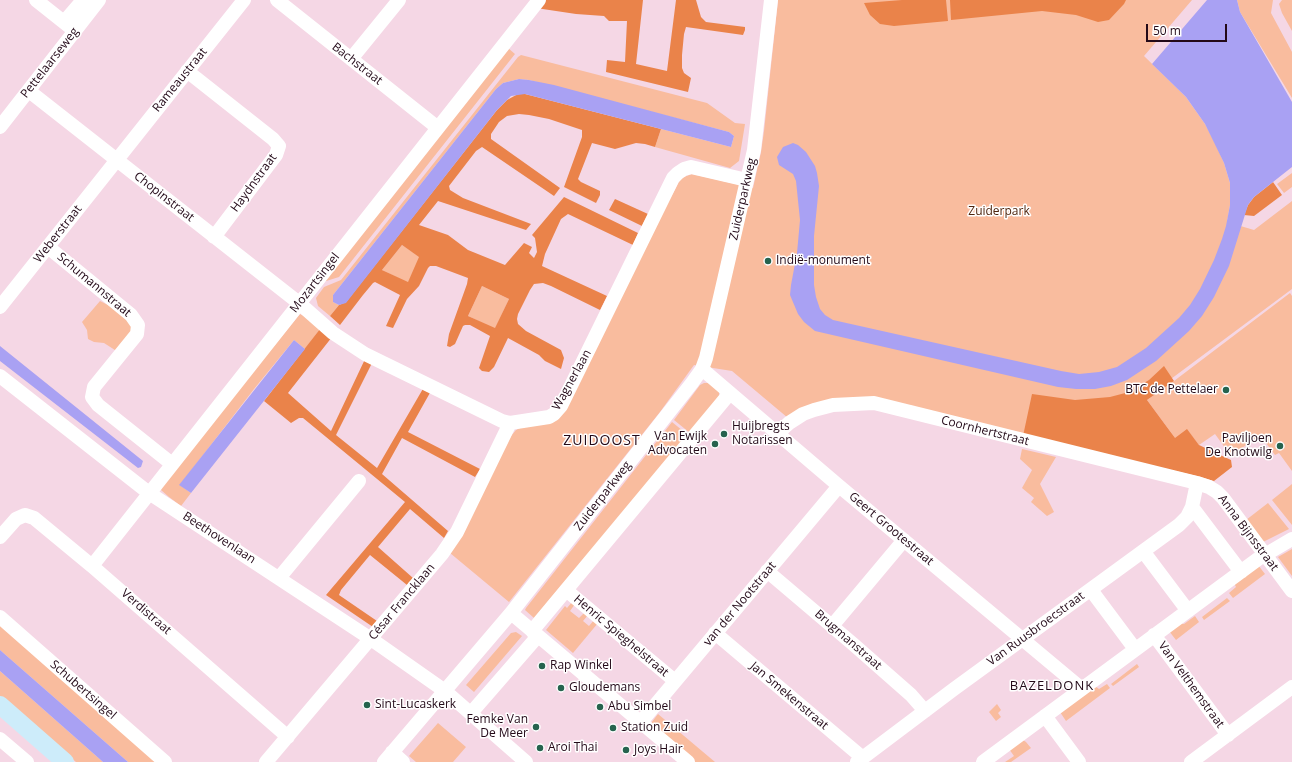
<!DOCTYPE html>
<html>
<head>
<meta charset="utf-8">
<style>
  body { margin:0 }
  #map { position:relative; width:1292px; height:762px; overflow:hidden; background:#f5d7e5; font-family:"Open Sans",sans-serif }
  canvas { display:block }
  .scale { position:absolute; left:1146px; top:24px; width:81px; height:18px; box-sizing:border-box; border:2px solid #230918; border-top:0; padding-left:5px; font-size:12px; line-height:14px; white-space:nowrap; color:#230918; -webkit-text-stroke:3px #fff; paint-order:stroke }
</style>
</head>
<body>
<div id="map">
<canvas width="1292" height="762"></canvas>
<div class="scale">50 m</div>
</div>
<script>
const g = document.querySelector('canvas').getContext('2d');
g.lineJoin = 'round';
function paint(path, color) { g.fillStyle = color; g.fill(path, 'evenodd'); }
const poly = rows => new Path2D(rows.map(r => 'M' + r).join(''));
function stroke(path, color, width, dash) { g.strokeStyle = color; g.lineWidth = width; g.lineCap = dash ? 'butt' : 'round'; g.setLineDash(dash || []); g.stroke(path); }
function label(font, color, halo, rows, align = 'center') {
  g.font = font + ' "Open Sans",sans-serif'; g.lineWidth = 3; g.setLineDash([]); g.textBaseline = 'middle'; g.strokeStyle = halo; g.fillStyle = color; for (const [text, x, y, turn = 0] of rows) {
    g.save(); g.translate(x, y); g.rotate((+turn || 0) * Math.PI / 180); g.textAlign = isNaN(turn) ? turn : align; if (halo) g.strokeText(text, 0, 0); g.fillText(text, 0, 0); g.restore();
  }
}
const green = poly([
  [778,0,1192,0,1144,56,1186,97,1205,124,1215,143,1224,163,1230,183,1230,205,1227,222,1254,230,1292,201,1292,289,1144,399,1175,438,1147,400,1174,381,1290,293,1292,296,1292,471,1279,453,1275,455,1260,435,1231,456,1215,434,1199,445,1188,431,1200,448,1214,481,1197,476,1069,447,893,403,788,418,732,371,694,365,660,412,509,602,450,553,511,436,516,430,522,427,551,422,681,178,692,174,753,188,761,152,764,131],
  [1237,0,1273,0,1271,13,1292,52,1292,98,1240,12],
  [1282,0,1292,0,1292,31,1282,13,1279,4],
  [508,48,515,54,339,277,323,282],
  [521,55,707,103,735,123,745,124,739,161,730,168,655,147,661,129,731,147,734,136,729,132,529,80,519,79,503,83,496,89,333,295,333,302,339,305,330,316,318,306,316,298,324,287,341,280,518,57],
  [1292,173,1292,187,1284,193,1277,184],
  [402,245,420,257,408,283,382,270],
  [482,286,509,299,495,329,468,316],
  [100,301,124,313,136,327,118,352,104,343,94,342,88,339,87,330,82,322],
  [300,314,304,316,320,329,305,349,294,340,254,389,180,485,191,493,181,506,169,497,161,490,163,482],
  [704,383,709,383,719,392,719,396,690,433,674,420,700,385],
  [672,422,688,435,534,618,525,610,526,608],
  [1022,449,1056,457,1040,484,1054,512,1047,516,1031,502,1034,498,1022,488,1032,470,1020,459],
  [1292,484,1292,525,1272,500],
  [1268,503,1289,529,1263,542,1246,520],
  [1292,549,1292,576,1278,557],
  [1258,565,1265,574,1233,598,1229,593,1236,587,1234,583],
  [1227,598,1230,601,1204,620,1202,617],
  [572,602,575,604,570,611,579,618,585,612,588,615,583,621,589,626,594,620,598,623,573,653,546,630,565,606,567,608],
  [1195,616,1199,622,1176,640,1169,631,1179,623,1184,624],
  [0,624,156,762,128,762,0,650],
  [516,632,522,636,474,692,466,685,511,633],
  [1137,664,1139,667,1113,686,1111,684],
  [0,671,103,762,76,762,41,732,0,696],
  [1107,684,1110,688,1066,721,1060,712,1095,686,1099,689],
  [997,704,1001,710,998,713,1001,717,996,721,989,712],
  [658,714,715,762,690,762,648,727],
  [438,723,466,747,453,762,416,762,409,756],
  [1023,740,1026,742,1031,748,1011,762,1005,762,1014,756,1009,749]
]);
const forest = poly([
  [542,0,643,0,636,64,667,71,676,0,696,0,701,17,706,22,745,27,745,30,743,35,686,27,684,34,682,55,682,68,684,73,691,78,688,92,606,72,607,60,625,62,627,21,609,21,604,16,576,14,536,8],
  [902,0,946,0,948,21,894,26,880,24,870,15,864,3],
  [950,0,1126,0,1124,4,1109,20,1098,22,1076,15,1042,11,951,20],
  [518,94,525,94,661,129,655,147,645,144,636,143,615,149,592,143,578,179,581,182,600,191,600,195,596,203,564,187,582,137,582,130,549,119,529,115,519,114,507,116,499,122,491,134,491,139,560,188,554,196,482,147,476,151,449,186,450,190,463,198,531,224,526,230,438,201,419,225,448,235,468,250,505,265,524,243,532,247,529,253,534,258,537,252,535,238,532,235,564,197,638,233,633,245,568,214,561,219,545,254,542,266,607,296,600,310,551,286,543,283,534,284,530,290,518,314,517,319,518,324,526,331,561,350,564,358,561,369,545,361,539,355,508,338,494,367,489,372,482,371,479,368,490,336,470,325,465,325,463,326,455,344,450,347,447,346,449,334,467,284,468,278,436,266,430,266,428,268,419,286,407,299,393,328,386,326,400,295,375,282,373,283,363,295,340,325,330,316,339,305,346,302,497,110,507,100],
  [402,245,419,257,408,282,382,270],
  [482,286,509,299,495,328,468,316],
  [1273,182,1282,195,1254,216,1244,215,1248,205,1254,197],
  [615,199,648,214,642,226,609,210],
  [320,329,332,337,288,393,331,431,366,357,373,361,336,435,377,468,424,387,431,391,408,432,480,469,475,477,402,438,382,474,448,531,444,538,410,509,378,547,413,578,407,585,370,555,341,590,339,595,377,621,373,627,326,595,405,502,303,418,299,418,291,423,264,401],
  [1164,366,1174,381,1147,400,1175,438,1187,429,1199,445,1231,460,1232,467,1214,481,1197,476,1023,436,1032,394,1075,400,1110,397,1129,392,1149,380]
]);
const water = poly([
  [1207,0,1237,0,1240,12,1292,102,1292,167,1254,197,1248,205,1229,266,1214,297,1202,316,1189,331,1156,361,1127,380,1111,386,1095,389,1076,389,1058,387,815,331,804,322,798,314,790,295,791,285,797,253,800,220,796,181,793,174,779,165,777,157,783,147,793,143,798,145,806,152,815,166,817,173,819,186,814,236,814,285,816,297,820,309,825,315,833,320,1061,371,1079,374,1099,372,1117,367,1146,348,1179,318,1190,305,1200,289,1214,260,1222,239,1226,226,1230,205,1230,183,1224,163,1205,124,1186,97,1152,64],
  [519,79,529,80,554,85,729,132,734,136,731,147,525,94,511,96,497,110,346,303,339,305,333,302,333,295,496,89,503,83],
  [294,340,305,349,191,493,179,485],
  [0,346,143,461,141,467,138,468,0,361],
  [0,650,128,762,103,762,0,671]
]);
const minor = poly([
  [36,0,75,31],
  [277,0,438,128],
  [64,22,83,0],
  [351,59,399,0],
  [187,71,273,139,279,146,276,155,214,237],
  [29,91,299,303,333,333,365,354,502,421,510,423,549,417,554,414,561,406,673,178,678,173,684,169,691,167,747,180],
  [0,127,99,0],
  [48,247,131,315,138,325,137,334,94,387,92,397,98,405,172,464],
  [0,307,244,0],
  [702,369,839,486,1082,689],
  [0,376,149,493,371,639,445,691,526,762],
  [778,433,789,423,803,414,814,410,833,405,874,403,1197,483,1209,487,1217,492,1223,498,1292,591],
  [1192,507,1241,572],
  [0,537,16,519,25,515,34,518,92,566,288,737],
  [1143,551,1188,611],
  [92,566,539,0],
  [767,571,853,644,911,695,925,711],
  [279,578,359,481],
  [566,590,675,681],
  [1091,590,1135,649],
  [511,613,688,762],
  [0,617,165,762],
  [832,626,904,540],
  [532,631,730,393],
  [715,633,863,758],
  [1154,635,1228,735],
  [471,713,538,636],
  [1045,716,1079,762],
  [641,722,839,486],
  [0,739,27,762],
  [392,752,403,762],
  [266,762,442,554,457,532,510,423],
  [384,762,511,613,692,383,702,369,706,358,754,150,771,0],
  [857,762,954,689,1179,525,1187,517,1192,507,1197,483],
  [983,762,1258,559,1292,539],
  [1191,762,1292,687]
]);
const major = poly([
  [0,705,65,762]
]);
const markers = [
  [768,261,4,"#26634e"],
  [1226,390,4,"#26634e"],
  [724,434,4,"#26634e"],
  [715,444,4,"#26634e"],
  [1280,446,4,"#26634e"],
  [542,666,4,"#26634e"],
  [561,688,4,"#26634e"],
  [367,705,4,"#26634e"],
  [600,707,4,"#26634e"],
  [536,727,4,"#26634e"],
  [613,728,4,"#26634e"],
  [540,748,4,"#26634e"],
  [626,750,4,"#26634e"]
];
const streetNames = [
  ["Pettelaarseweg",50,63,-52],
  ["Bachstraat",357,64,38],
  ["Rameaustraat",180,80,-51],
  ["Haydnstraat",254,183,-54],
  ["Chopinstraat",164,197,38],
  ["Zuiderparkweg",743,199,-77],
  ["Weberstraat",58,234,-52],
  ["Mozartsingel",315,283,-52],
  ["Schumannstraat",94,285,40],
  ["Wagnerlaan",572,380,-61],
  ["Coornhertstraat",985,431,14],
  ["Zuiderparkweg",603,496,-52],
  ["Geert Grootestraat",891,529,40],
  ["Anna Bijnsstraat",1248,533,53],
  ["Beethovenlaan",219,538,33],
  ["César Francklaan",402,602,-50],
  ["van der Nootstraat",740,604,-50],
  ["Verdistraat",146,612,41],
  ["Van Ruusbroecstraat",1036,629,-36],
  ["Henric Spieghelstraat",621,636,40],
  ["Brugmanstraat",848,640,41],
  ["Van Velthemstraat",1191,685,54],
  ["Schubertsingel",83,690,41],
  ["Jan Smekenstraat",789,696,40]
];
const parkNames = [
  ["Zuiderpark",999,212]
];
const poiNames = [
  ["Indië-monument",776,261],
  ["BTC de Pettelaer",1218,390,"right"],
  ["Huijbregts",732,427],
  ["Notarissen",732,441],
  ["Van Ewijk",707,437,"right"],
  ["Advocaten",707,451,"right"],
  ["Paviljoen",1272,439,"right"],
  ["De Knotwilg",1272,453,"right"],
  ["Rap Winkel",550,666],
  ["Gloudemans",569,688],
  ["Sint-Lucaskerk",375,705],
  ["Abu Simbel",608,707],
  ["Femke Van",528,720,"right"],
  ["De Meer",528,734,"right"],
  ["Station Zuid",621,728],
  ["Aroi Thai",548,748],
  ["Joys Hair",634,750]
];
const neighbourhoodNames = [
  ["BAZELDONK",1052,686]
];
const quarterNames = [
  ["ZUIDOOST",602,441]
];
paint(green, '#f9bc9e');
paint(forest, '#ea834a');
paint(water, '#a9a1f3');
stroke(minor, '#fff', 14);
stroke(major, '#cdecfa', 18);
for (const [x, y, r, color] of markers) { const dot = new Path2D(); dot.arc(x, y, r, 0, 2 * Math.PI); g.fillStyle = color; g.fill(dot); stroke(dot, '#fff', 1.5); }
label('12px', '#230918', '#fff', streetNames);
label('12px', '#4e250e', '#fff', parkNames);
label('12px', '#230918', '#fff', poiNames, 'left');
g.letterSpacing = '1px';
label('13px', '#230918', '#fff', neighbourhoodNames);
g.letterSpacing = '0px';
g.letterSpacing = '1px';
label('14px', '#230918', '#fff', quarterNames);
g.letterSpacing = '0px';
</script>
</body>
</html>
